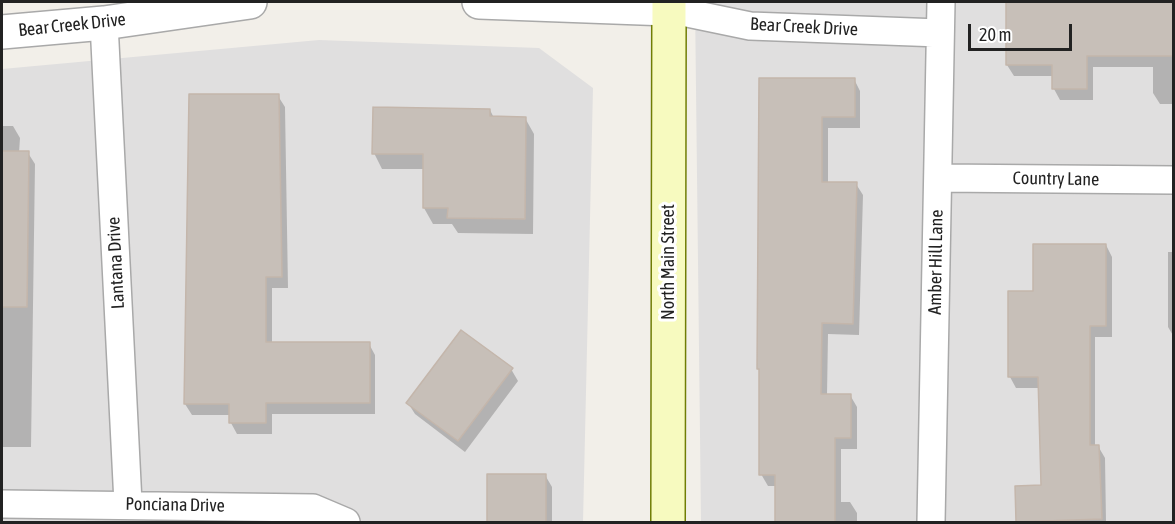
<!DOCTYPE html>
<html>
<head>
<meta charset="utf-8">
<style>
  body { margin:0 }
  #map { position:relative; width:1175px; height:524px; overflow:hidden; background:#f2efe9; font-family:"Asap Condensed",sans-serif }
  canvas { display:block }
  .frame { position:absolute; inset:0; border:3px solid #222; pointer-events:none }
  .scale { position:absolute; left:968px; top:24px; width:104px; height:27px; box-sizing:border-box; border:3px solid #222; border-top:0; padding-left:8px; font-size:18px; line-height:21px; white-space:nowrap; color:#222; -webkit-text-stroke:4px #fff; paint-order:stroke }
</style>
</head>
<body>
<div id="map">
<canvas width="1175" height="524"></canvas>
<div class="frame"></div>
<div class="scale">20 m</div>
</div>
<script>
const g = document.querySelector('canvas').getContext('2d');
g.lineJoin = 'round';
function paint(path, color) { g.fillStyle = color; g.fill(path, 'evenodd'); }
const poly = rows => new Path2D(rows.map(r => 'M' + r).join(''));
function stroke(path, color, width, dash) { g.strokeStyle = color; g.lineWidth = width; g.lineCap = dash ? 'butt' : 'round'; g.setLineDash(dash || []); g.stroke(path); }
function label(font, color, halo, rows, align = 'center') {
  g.font = font + ' "Asap Condensed",sans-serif'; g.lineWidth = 6; g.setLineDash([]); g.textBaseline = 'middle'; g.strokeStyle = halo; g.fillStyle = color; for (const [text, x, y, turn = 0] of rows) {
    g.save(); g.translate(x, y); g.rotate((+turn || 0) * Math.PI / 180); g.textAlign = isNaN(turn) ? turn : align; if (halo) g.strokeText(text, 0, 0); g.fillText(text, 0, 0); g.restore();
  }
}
const residential = poly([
  [695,2,1173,2,1173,522,701,522],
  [319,40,539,48,593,88,583,522,2,522,2,69]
]);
const shadow = poly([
  [1007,2,1174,2,1174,104,1160,104,1153,93,1153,67,1093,67,1093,100,1060,100,1054,89,1054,76,1014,76,1007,65],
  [761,79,854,79,860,91,860,128,828,128,828,183,856,184,863,195,859,335,828,334,827,395,850,395,857,407,857,449,841,449,841,502,850,502,857,513,857,522,776,522,776,486,768,486,761,474,761,373,759,369],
  [278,96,285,107,288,288,272,288,272,344,369,344,375,355,375,414,272,414,272,434,237,434,231,423,231,415,192,415,185,404],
  [490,110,494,118,525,118,534,134,533,234,458,233,452,224,433,224,424,208,425,169,382,169,374,153],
  [2,126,13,126,20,138,19,153,28,153,35,164,31,447,2,447],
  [1106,245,1112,257,1112,337,1095,337,1095,446,1098,446,1105,458,1106,522,1017,522,1016,487,1043,486,1040,388,1016,388,1010,377,1034,293],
  [1168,252,1174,252,1174,337,1168,327],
  [511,369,518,381,465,452,415,414,408,403],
  [489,475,545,475,552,487,552,522,489,522]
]);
const building = poly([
  [1006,2,1173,2,1173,56,1087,56,1087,89,1052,89,1052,65,1006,65,1006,2],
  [759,78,855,78,855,117,822,117,822,182,857,182,853,324,822,323,821,394,851,394,851,438,835,438,835,522,775,522,775,475,759,475,759,369,757,369,759,78],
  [189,94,279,94,282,277,266,277,266,342,370,342,370,403,266,403,266,423,229,423,229,404,184,404,189,94],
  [373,107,490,109,490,116,526,117,525,219,447,218,448,208,423,208,423,154,372,154,373,107],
  [2,151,29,151,27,307,2,307,2,151],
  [1033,244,1106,244,1106,326,1090,326,1090,445,1099,445,1102,519,1016,522,1015,486,1041,485,1038,377,1008,377,1008,291,1033,291,1033,244],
  [461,330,513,368,458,441,406,403,461,330],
  [487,474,546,474,546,522,487,522,487,474]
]);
const minor = poly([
  [668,9,750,26,940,33],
  [104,23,128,503],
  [938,178,1174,180],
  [2,504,313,508,346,522],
  [931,522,941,2]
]);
const tertiary = poly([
  [479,2,668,9],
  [2,32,104,23,250,2]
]);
const secondary = poly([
  [668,522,669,2]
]);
const streetNames = [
  ["Bear Creek Drive",72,25,-6],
  ["Bear Creek Drive",804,27,3],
  ["Country Lane",1056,179,1],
  ["North Main Street",668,262,-90],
  ["Amber Hill Lane",936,262,-89],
  ["Lantana Drive",116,263,-93],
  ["Ponciana Drive",175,505,1]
];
paint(residential, '#e0dfdf');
paint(shadow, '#0003');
paint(building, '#c7bfb8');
stroke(building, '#c4b6ab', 1.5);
stroke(minor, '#a9a9a9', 30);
stroke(tertiary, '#a9a9a9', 36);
stroke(secondary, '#707d05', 36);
stroke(minor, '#fff', 27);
stroke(tertiary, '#fff', 33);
stroke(secondary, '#f7fabf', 33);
label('18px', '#222', '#fff', streetNames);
</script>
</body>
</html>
